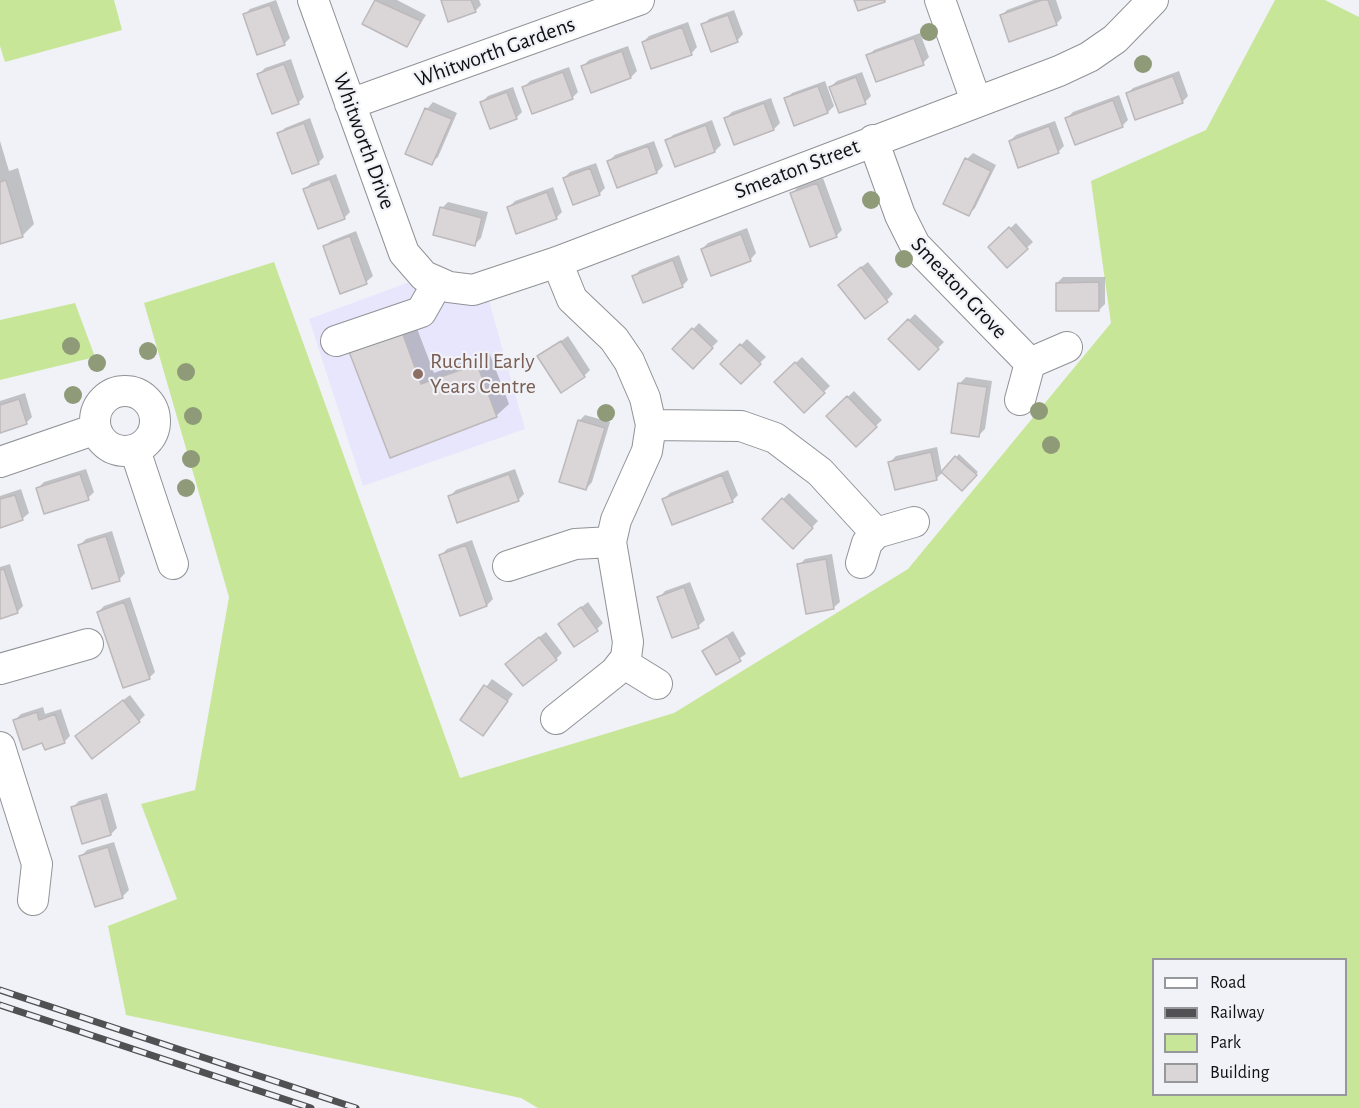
<!DOCTYPE html>
<html>
<head>
<meta charset="utf-8">
<style>
  body { margin:0 }
  #map { position:relative; width:1359px; height:1108px; overflow:hidden; background:#f0f2f7; font-family:"Alegreya Sans",sans-serif }
  canvas { display:block }
  .legend { position:absolute; left:1152px; top:958px; width:195px; height:138px; box-sizing:border-box; background:#f0f2f7; border:2px solid #96989b; margin:0; padding:8px 10px; list-style:none; font-size:18px; color:#101012 }
  .legend li { display:flex; align-items:center; gap:12px; height:30px }
  .legend b { width:30px; border:2px solid #96989b }
</style>
</head>
<body>
<div id="map">
<canvas width="1359" height="1108"></canvas>
<ul class="legend">
<li><b style="height:8px;background:#fff"></b>Road</li>
<li><b style="height:8px;background:#515154"></b>Railway</li>
<li><b style="height:16px;background:#c8e698"></b>Park</li>
<li><b style="height:16px;background:#dad5d7"></b>Building</li>
</ul>
</div>
<script>
const g = document.querySelector('canvas').getContext('2d');
g.lineJoin = 'round';
function paint(path, color) { g.fillStyle = color; g.fill(path, 'evenodd'); }
const poly = rows => new Path2D(rows.map(r => 'M' + r).join(''));
function stroke(path, color, width, dash) { g.strokeStyle = color; g.lineWidth = width; g.lineCap = dash ? 'butt' : 'round'; g.setLineDash(dash || []); g.stroke(path); }
function label(font, color, halo, rows, align = 'center') {
  g.font = font + ' "Alegreya Sans",sans-serif'; g.lineWidth = 4.5; g.setLineDash([]); g.textBaseline = 'middle'; g.strokeStyle = halo; g.fillStyle = color; for (const [text, x, y, turn = 0] of rows) {
    g.save(); g.translate(x, y); g.rotate((+turn || 0) * Math.PI / 180); g.textAlign = isNaN(turn) ? turn : align; if (halo) g.strokeText(text, 0, 0); g.fillText(text, 0, 0); g.restore();
  }
}
const education = poly([
  [415,280,489,301,525,429,363,486,309,319]
]);
const green = poly([
  [0,0,114,0,122,30,5,62,0,46],
  [1275,0,1325,0,1359,17,1359,1108,538,1108,521,1098,126,1015,108,926,177,899,141,804,195,790,229,597,144,303,274,262,460,778,674,713,908,569,1111,323,1091,181,1206,130],
  [1154,960,1346,960,1346,1094,1154,1094],
  [75,303,95,357,0,380,0,320]
]);
const shadow = poly([
  [276,0,290,38,284,44,244,15,250,9],
  [376,0,397,0,426,15,407,45,364,23],
  [442,0,479,0,481,5,475,11],
  [1034,0,1056,0,1062,18,1056,24,1001,16,1007,10],
  [734,10,743,34,737,41,703,25,709,19],
  [688,22,697,47,691,54,643,42,649,36],
  [920,33,929,57,923,63,868,56,874,50],
  [628,46,637,71,631,77,583,66,589,60],
  [291,59,304,97,298,103,259,74,265,68],
  [569,67,578,92,572,98,524,87,530,81],
  [1179,71,1188,96,1182,102,1127,94,1133,88],
  [862,72,871,96,865,102,830,87,837,81],
  [825,81,834,106,828,112,786,99,792,93],
  [513,87,522,112,516,118,482,102,488,96],
  [1119,95,1128,120,1122,126,1067,118,1073,112],
  [771,98,780,123,774,129,726,118,732,112],
  [433,102,457,113,438,157,431,163,407,153,427,109],
  [310,118,324,157,318,163,279,134,285,128],
  [712,120,721,145,715,151,667,141,673,135],
  [1055,121,1064,146,1058,152,1010,141,1016,135],
  [0,141,9,171,18,168,34,224,22,236,0,243],
  [654,141,663,166,657,172,618,186,609,161,615,155],
  [973,153,996,165,975,208,969,214,967,159],
  [596,163,605,188,599,194,564,178,570,172],
  [336,174,350,212,344,218,305,189,311,183],
  [823,178,842,230,836,236,792,193,798,187],
  [553,187,562,212,556,218,509,207,515,201],
  [448,202,488,212,481,238,475,244,442,208],
  [1016,223,1033,242,1007,266,990,247],
  [747,228,756,253,750,260,702,249,708,243],
  [356,231,373,276,366,282,341,292,324,247,331,241],
  [679,255,688,280,682,286,634,276,640,270],
  [868,262,893,294,887,300,846,279],
  [1063,277,1105,277,1105,304,1099,310,1057,283],
  [915,314,944,342,919,367,890,339],
  [413,318,434,373,489,352,509,404,496,416,390,456,350,349],
  [699,323,718,341,693,367,674,349],
  [568,336,590,370,584,376,539,357],
  [747,339,766,357,740,382,722,364],
  [802,357,830,386,804,411,776,382],
  [966,377,992,381,985,429,979,435,960,383],
  [854,391,882,420,856,445,828,416],
  [25,393,32,417,26,423,0,432,0,401],
  [585,415,610,422,592,482,586,489,579,421],
  [937,447,942,473,959,454,978,472,962,489,943,472,936,479,890,462,896,456],
  [86,469,94,492,88,498,38,488,44,482],
  [515,469,524,494,518,500,450,496,456,490],
  [728,470,738,495,732,501,664,499,670,493],
  [21,489,29,513,22,519,0,526,0,496],
  [789,493,818,521,793,547,764,519],
  [112,531,125,573,119,580,80,545,86,539],
  [472,540,493,599,487,605,441,555,447,549],
  [832,554,840,602,833,608,799,565,805,559],
  [10,564,23,606,17,612,0,617,0,567],
  [690,582,705,620,698,626,673,636,659,598,665,591],
  [130,597,155,672,149,678,98,612,104,606],
  [588,602,603,623,597,629,560,624],
  [733,631,746,654,717,673,704,651],
  [546,632,562,653,556,659,513,658],
  [492,679,513,694,483,734,462,720],
  [130,695,145,715,139,721,83,731],
  [43,707,45,714,61,709,70,736,64,742,43,742,15,720,21,714],
  [107,793,117,828,111,834,73,807,79,801],
  [114,842,129,890,122,897,81,856,87,850]
]);
const building = poly([
  [375,0,421,21,407,47,362,24,375,0],
  [441,0,471,0,476,12,448,22,441,0],
  [854,0,885,0,885,2,858,11,854,0],
  [1042,0,1048,0,1057,25,1009,42,1000,15,1042,0],
  [270,5,285,45,257,55,243,14,270,5],
  [728,15,738,42,711,52,701,24,728,15],
  [682,27,692,55,651,69,642,42,682,27],
  [914,38,924,65,876,82,866,55,914,38],
  [622,51,631,78,591,93,581,66,622,51],
  [284,64,299,104,272,114,257,74,284,64],
  [563,72,573,99,532,114,522,87,563,72],
  [1173,76,1183,103,1135,120,1126,93,1173,76],
  [856,77,866,104,839,113,829,87,856,77],
  [818,86,828,113,794,126,784,98,818,86],
  [507,92,517,119,490,129,480,102,507,92],
  [1113,100,1123,127,1075,145,1065,118,1113,100],
  [764,103,774,130,734,145,724,118,764,103],
  [425,108,452,119,432,165,405,154,425,108],
  [304,123,319,164,292,174,277,133,304,123],
  [706,125,715,152,675,167,665,140,706,125],
  [1049,126,1059,153,1018,168,1009,141,1049,126],
  [648,146,657,173,617,188,607,161,648,146],
  [965,158,991,171,969,216,943,204,965,158],
  [590,168,600,195,573,205,563,178,590,168],
  [330,179,345,219,318,229,303,189,330,179],
  [6,180,23,237,0,244,0,182,6,180],
  [817,183,837,237,810,247,790,193,817,183],
  [547,192,557,219,516,234,507,207,547,192],
  [440,207,482,218,475,246,433,235,440,207],
  [1009,227,1028,249,1007,268,988,247,1009,227],
  [741,234,751,261,711,276,701,249,741,234],
  [350,236,367,284,340,294,323,246,350,236],
  [673,260,683,287,643,303,632,276,673,260],
  [861,267,888,302,865,319,838,285,861,267],
  [1099,282,1099,311,1056,311,1056,283,1099,282],
  [908,319,939,349,919,370,888,339,908,319],
  [692,328,713,348,693,369,672,349,692,328],
  [401,329,421,384,477,364,497,417,390,458,348,349,401,329],
  [561,341,585,377,561,393,537,356,561,341],
  [740,344,761,364,741,384,720,364,740,344],
  [795,362,825,393,804,413,774,382,795,362],
  [958,383,987,387,979,437,951,433,958,383],
  [847,396,877,427,856,447,826,416,847,396],
  [19,399,27,424,0,433,0,405,19,399],
  [578,420,605,428,586,490,559,482,578,420],
  [931,452,937,480,895,490,888,462,931,452],
  [955,456,977,475,962,491,941,472,955,456],
  [80,474,89,500,44,514,36,488,80,474],
  [509,474,519,501,457,523,448,496,509,474],
  [722,475,733,502,672,525,662,499,722,475],
  [15,495,23,520,0,528,0,499,15,495],
  [782,498,813,528,793,549,762,519,782,498],
  [106,536,120,581,92,589,78,545,106,536],
  [466,545,487,606,460,616,439,555,466,545],
  [826,559,834,609,806,614,797,564,826,559],
  [4,569,18,613,0,619,0,570,4,569],
  [684,587,699,628,672,638,657,597,684,587],
  [124,602,150,679,123,688,97,612,124,602],
  [581,607,598,631,574,647,558,624,581,607],
  [727,636,741,661,716,675,702,651,727,636],
  [539,637,557,660,523,686,505,664,539,637],
  [484,685,508,701,483,736,460,720,484,685],
  [123,700,140,722,92,759,75,736,123,700],
  [37,712,39,720,55,714,65,743,45,750,42,743,23,750,13,720,37,712],
  [101,798,111,835,82,844,71,807,101,798],
  [108,847,123,898,95,907,79,856,108,847]
]);
const minor = poly([
  [313,0,404,253,424,276,449,287,473,290,557,262,1059,71,1089,57,1115,39,1153,0],
  [940,0,976,101],
  [350,104,639,0],
  [873,140,900,215,915,245,1030,363],
  [336,341,421,312,438,282],
  '95 421a30 30 0 1 1 60 0a30 30 0 1 1-60 0Z',
  [1020,400,1030,363,1067,347],
  [651,425,741,426,775,438,820,472,876,533],
  [135,450,173,564],
  [0,462,96,429],
  [861,563,867,543,876,533,914,522],
  [508,566,575,544,611,542],
  [623,663,657,684],
  [0,669,88,644],
  [556,719,615,672,626,658,628,642,611,542,616,520,647,451,651,425,645,398,629,361,614,339,572,299,557,262],
  [0,747,37,864,33,900]
]);
const rail = poly([
  [0,990,356,1108],
  [0,1005,311,1108]
]);
const trees = [
  [929,32],
  [1143,64],
  [871,200],
  [904,259],
  [71,346],
  [148,351],
  [97,363],
  [186,372],
  [73,395],
  [1039,411],
  [606,413],
  [193,416],
  [1051,445],
  [191,459],
  [186,488]
];
const markers = [
  [418,374,6,"#8d6e63"]
];
const streetNames = [
  ["Whitworth Gardens",495,52,-20],
  ["Whitworth Drive",364,141,70],
  ["Smeaton Street",797,169,-21],
  ["Smeaton Grove",959,288,47]
];
const educationNames = [
  ["Ruchill Early",430,361],
  ["Years Centre",430,386]
];
paint(education, '#e8e6fc');
paint(green, '#c8e698');
paint(shadow, '#0003');
paint(building, '#dad5d7');
stroke(building, '#bdb8ba', 1.5);
stroke(minor, '#909296', 32);
stroke(minor, '#fff', 30);
stroke(rail, '#515154', 7);
stroke(rail, '#f0f2f7', 4.5, [14]);
g.fillStyle = '#8f9b78';
for (const [x, y] of trees) { g.beginPath(); g.arc(x, y, 9, 0, 2 * Math.PI); g.fill(); }
for (const [x, y, r, color] of markers) { const dot = new Path2D(); dot.arc(x, y, r, 0, 2 * Math.PI); g.fillStyle = color; g.fill(dot); stroke(dot, '#f0f2f7', 2); }
label('22px', '#101012', '#f0f2f7', streetNames);
label('22px', '#785e54', '#f0f2f7', educationNames, 'left');
</script>
</body>
</html>
